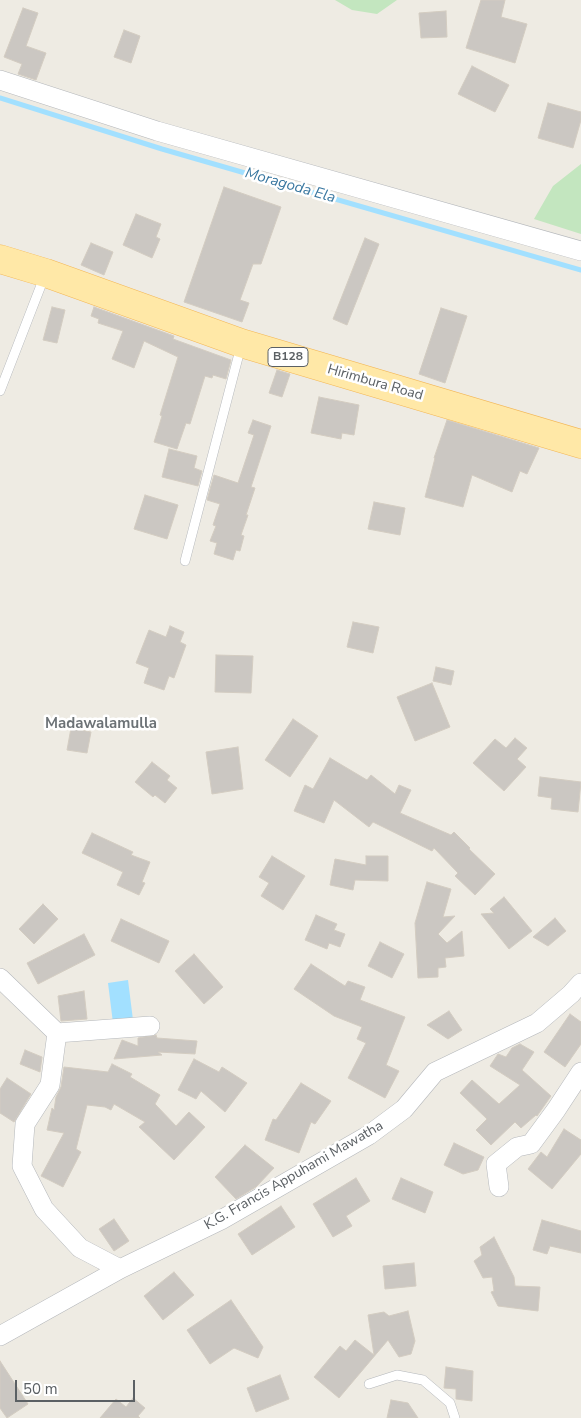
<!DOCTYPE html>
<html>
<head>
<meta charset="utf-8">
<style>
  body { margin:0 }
  #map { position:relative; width:581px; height:1418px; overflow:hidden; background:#eeebe3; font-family:"Nunito Sans",sans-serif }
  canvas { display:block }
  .scale { position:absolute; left:15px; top:1380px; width:120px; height:22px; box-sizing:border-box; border:2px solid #5b6064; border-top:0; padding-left:6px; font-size:15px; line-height:18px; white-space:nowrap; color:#5b6064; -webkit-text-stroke:4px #fff; paint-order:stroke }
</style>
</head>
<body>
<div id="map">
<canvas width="581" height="1418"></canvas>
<div class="scale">50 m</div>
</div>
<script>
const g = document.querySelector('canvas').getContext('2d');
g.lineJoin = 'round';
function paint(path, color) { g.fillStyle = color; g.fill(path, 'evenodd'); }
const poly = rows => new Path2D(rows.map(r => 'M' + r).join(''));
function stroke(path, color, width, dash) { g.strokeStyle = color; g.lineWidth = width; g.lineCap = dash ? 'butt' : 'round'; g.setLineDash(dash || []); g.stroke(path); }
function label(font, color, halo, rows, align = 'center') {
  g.font = font + ' "Nunito Sans",sans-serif'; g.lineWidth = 5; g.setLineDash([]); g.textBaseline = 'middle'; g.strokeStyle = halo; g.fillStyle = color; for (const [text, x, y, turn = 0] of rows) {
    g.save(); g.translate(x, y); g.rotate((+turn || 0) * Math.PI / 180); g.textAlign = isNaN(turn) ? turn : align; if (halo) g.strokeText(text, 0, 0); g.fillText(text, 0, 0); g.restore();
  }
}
const green = poly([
  [335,0,397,0,377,14,352,10],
  [581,164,581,234,534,219,553,186]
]);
const water = poly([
  [128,980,133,1020,113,1023,108,983]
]);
const stream = poly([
  [0,98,162,149,581,270]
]);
const building = poly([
  [481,0,505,0,501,17,527,24,515,63,466,48,481,0],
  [23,8,38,13,26,46,46,53,36,80,18,74,22,64,4,57,23,8],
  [446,11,447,37,421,38,419,13,446,11],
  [124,30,140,36,131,63,114,57,124,30],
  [472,66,509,85,495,112,458,94,472,66],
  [548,103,581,112,581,120,573,148,538,138,548,103],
  [224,187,281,207,261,264,253,264,240,300,249,303,242,322,184,302,224,187],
  [136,214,161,224,156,237,160,239,152,258,123,245,136,214],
  [365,238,379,244,347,325,333,319,365,238],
  [91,243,113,252,104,275,81,265,91,243],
  [52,307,65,310,57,343,43,340,52,307],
  [94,307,174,336,173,339,231,360,226,379,213,375,212,378,205,376,190,424,186,423,177,449,154,442,162,416,160,415,178,357,144,341,134,368,112,359,123,331,98,323,99,319,91,316,94,307],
  [441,308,467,316,445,383,419,374,441,308],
  [277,370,290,374,282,397,269,393,277,370],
  [319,397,359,405,354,435,342,433,341,439,311,433,319,397],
  [253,420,271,426,251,487,255,488,246,515,248,515,241,535,244,536,240,551,236,550,233,560,214,554,217,543,210,541,216,526,213,525,220,504,207,500,214,475,238,483,254,435,248,433,253,420],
  [447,420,539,448,527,474,520,471,512,492,472,475,463,507,425,497,435,458,434,458,447,420],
  [169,449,197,456,194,468,202,471,198,486,162,477,169,449],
  [145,495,178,505,167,539,134,529,145,495],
  [374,502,405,508,400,535,368,529,374,502],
  [353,622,379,627,373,653,347,647,353,622],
  [170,626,184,632,180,642,186,645,174,678,169,676,164,690,144,683,149,668,136,663,149,630,166,637,170,626],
  [216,655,253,656,251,693,215,692,216,655],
  [436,667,454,671,451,685,433,681,436,667],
  [432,683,450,727,415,741,397,697,432,683],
  [293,719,318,736,290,777,265,760,293,719],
  [71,728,91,732,87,753,67,750,71,728],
  [515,738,527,748,517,759,526,767,504,791,473,763,495,739,506,748,515,738],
  [238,747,243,789,212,794,206,752,238,747],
  [330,758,367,780,371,775,395,794,399,785,411,790,400,813,451,835,454,832,470,848,469,849,495,874,475,895,455,876,458,873,434,848,432,851,373,822,369,827,334,800,324,823,294,811,305,785,313,789,330,758],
  [152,762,170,776,167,780,177,788,165,803,155,795,153,797,135,782,152,762],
  [540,777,581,782,578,812,551,809,552,798,538,796,540,777],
  [92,833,133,852,131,855,150,862,142,882,145,883,139,895,117,885,123,872,82,853,92,833],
  [272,856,305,876,283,910,261,896,269,883,259,877,272,856],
  [366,856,388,856,388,881,355,880,353,890,330,885,335,859,366,865,366,856],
  [427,882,451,889,443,917,455,916,438,934,447,943,462,931,464,956,445,958,446,967,438,968,438,977,418,978,415,923,427,882],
  [504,897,532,931,509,949,481,914,494,913,490,909,504,897],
  [43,904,58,919,34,944,19,929,43,904],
  [316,915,337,924,334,930,345,934,340,947,329,943,327,949,305,940,316,915],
  [555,918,566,931,548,946,533,937,555,918],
  [121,919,169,941,159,963,111,941,121,919],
  [84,934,95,955,38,984,27,963,84,934],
  [380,942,404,954,392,978,368,966,380,942],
  [194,954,223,987,204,1004,175,971,194,954],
  [311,964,345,986,348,981,365,987,360,1000,405,1017,386,1065,399,1071,385,1098,348,1078,366,1043,357,1039,362,1027,334,1016,294,989,311,964],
  [84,991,87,1019,61,1021,58,996,84,991],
  [449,1011,462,1030,448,1039,427,1025,449,1011],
  [570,1014,581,1022,581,1044,565,1067,544,1052,570,1014],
  [156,1035,157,1038,197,1041,195,1054,158,1052,162,1055,114,1059,122,1040,138,1046,138,1038,156,1035],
  [520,1044,534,1052,522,1070,551,1096,537,1116,536,1115,521,1128,515,1122,491,1145,476,1130,487,1119,460,1093,472,1080,499,1104,520,1085,490,1066,498,1054,506,1057,512,1048,520,1044],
  [25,1050,42,1057,40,1072,20,1064,25,1050],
  [194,1059,219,1072,222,1067,247,1083,225,1112,201,1091,196,1099,178,1090,194,1059],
  [112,1064,132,1074,130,1077,160,1095,155,1104,176,1126,189,1112,205,1127,174,1160,139,1127,145,1122,114,1104,111,1110,105,1107,87,1105,76,1149,81,1152,63,1187,41,1176,64,1133,47,1130,52,1108,54,1110,56,1097,61,1087,64,1067,108,1072,112,1064],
  [7,1078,31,1094,14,1122,0,1113,0,1089,7,1078],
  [301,1083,331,1101,315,1124,311,1122,299,1153,265,1140,273,1119,276,1120,301,1083],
  [564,1129,581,1140,581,1154,552,1189,528,1169,541,1152,547,1157,564,1129],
  [454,1143,484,1157,478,1170,463,1174,444,1165,454,1143],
  [245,1145,274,1168,256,1187,236,1199,215,1177,245,1145],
  [356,1178,370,1201,346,1216,352,1226,333,1237,313,1204,356,1178],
  [401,1178,433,1192,425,1213,392,1199,401,1178],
  [281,1206,295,1227,252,1255,238,1234,281,1206],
  [114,1219,129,1241,114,1251,99,1229,114,1219],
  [542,1220,581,1231,581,1253,550,1246,547,1254,533,1250,542,1220],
  [494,1237,514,1277,515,1286,540,1287,538,1311,498,1306,491,1292,494,1291,492,1277,483,1278,474,1261,482,1255,480,1247,494,1237],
  [414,1263,416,1286,385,1289,383,1266,414,1263],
  [174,1272,194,1295,163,1320,144,1296,174,1272],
  [231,1300,263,1347,258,1358,234,1348,210,1364,187,1330,231,1300],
  [408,1311,415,1341,411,1354,399,1357,388,1340,339,1398,314,1377,340,1346,346,1351,355,1340,374,1355,368,1315,384,1312,389,1316,408,1311],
  [0,1361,28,1404,7,1418,0,1408,0,1361],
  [446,1367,473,1371,472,1401,456,1399,456,1389,444,1388,446,1367],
  [280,1375,289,1399,256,1412,247,1388,280,1375],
  [133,1398,145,1408,138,1416,140,1418,100,1418,116,1399,126,1407,133,1398],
  [391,1400,408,1403,418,1418,387,1418,391,1400]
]);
const service = poly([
  [0,391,45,275],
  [185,561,241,346],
  [369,1384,397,1375,423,1380,450,1403,455,1418]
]);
const minor = poly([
  [0,80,157,131,581,251],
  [0,978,57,1033,50,1085,25,1124,22,1166,44,1209,80,1248,120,1269],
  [57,1033,150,1026],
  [499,1187,496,1164,517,1147,531,1144,556,1110,581,1072],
  [0,1336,120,1269,221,1220,369,1135,404,1109,435,1072,537,1023,571,994,581,983]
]);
const primary = poly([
  [0,259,46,273,241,343,581,444]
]);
const shields = [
  [288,357,40]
];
const shieldNames = [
  ["B128",288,357]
];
const streetNames = [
  ["Hirimbura Road",375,383,16],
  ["K.G. Francis Appuhami Mawatha",294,1176,-30]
];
const waterNames = [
  ["Moragoda Ela",290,186,16]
];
const neighbourhoodNames = [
  ["Madawalamulla",101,724]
];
paint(green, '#c3e6bf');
paint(water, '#a2e0ff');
stroke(stream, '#a2e0ff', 5);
paint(building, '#cbc7c2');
stroke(building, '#d3ccc1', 1);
stroke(service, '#b4b7bb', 10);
stroke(minor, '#b4b7bb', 20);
stroke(primary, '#f3b757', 29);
stroke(service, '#fff', 9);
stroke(minor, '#fff', 19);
stroke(primary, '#ffe8a7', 28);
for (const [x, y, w] of shields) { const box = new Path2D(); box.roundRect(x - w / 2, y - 9.5, w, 19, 4); g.fillStyle = '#fff'; g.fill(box); stroke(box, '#5b6064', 1); }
label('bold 12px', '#5b6064', null, shieldNames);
label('14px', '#5b6064', '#fff', streetNames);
label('italic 15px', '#3977a0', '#fff', waterNames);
label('bold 15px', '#6c7276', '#fff', neighbourhoodNames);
</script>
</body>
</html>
